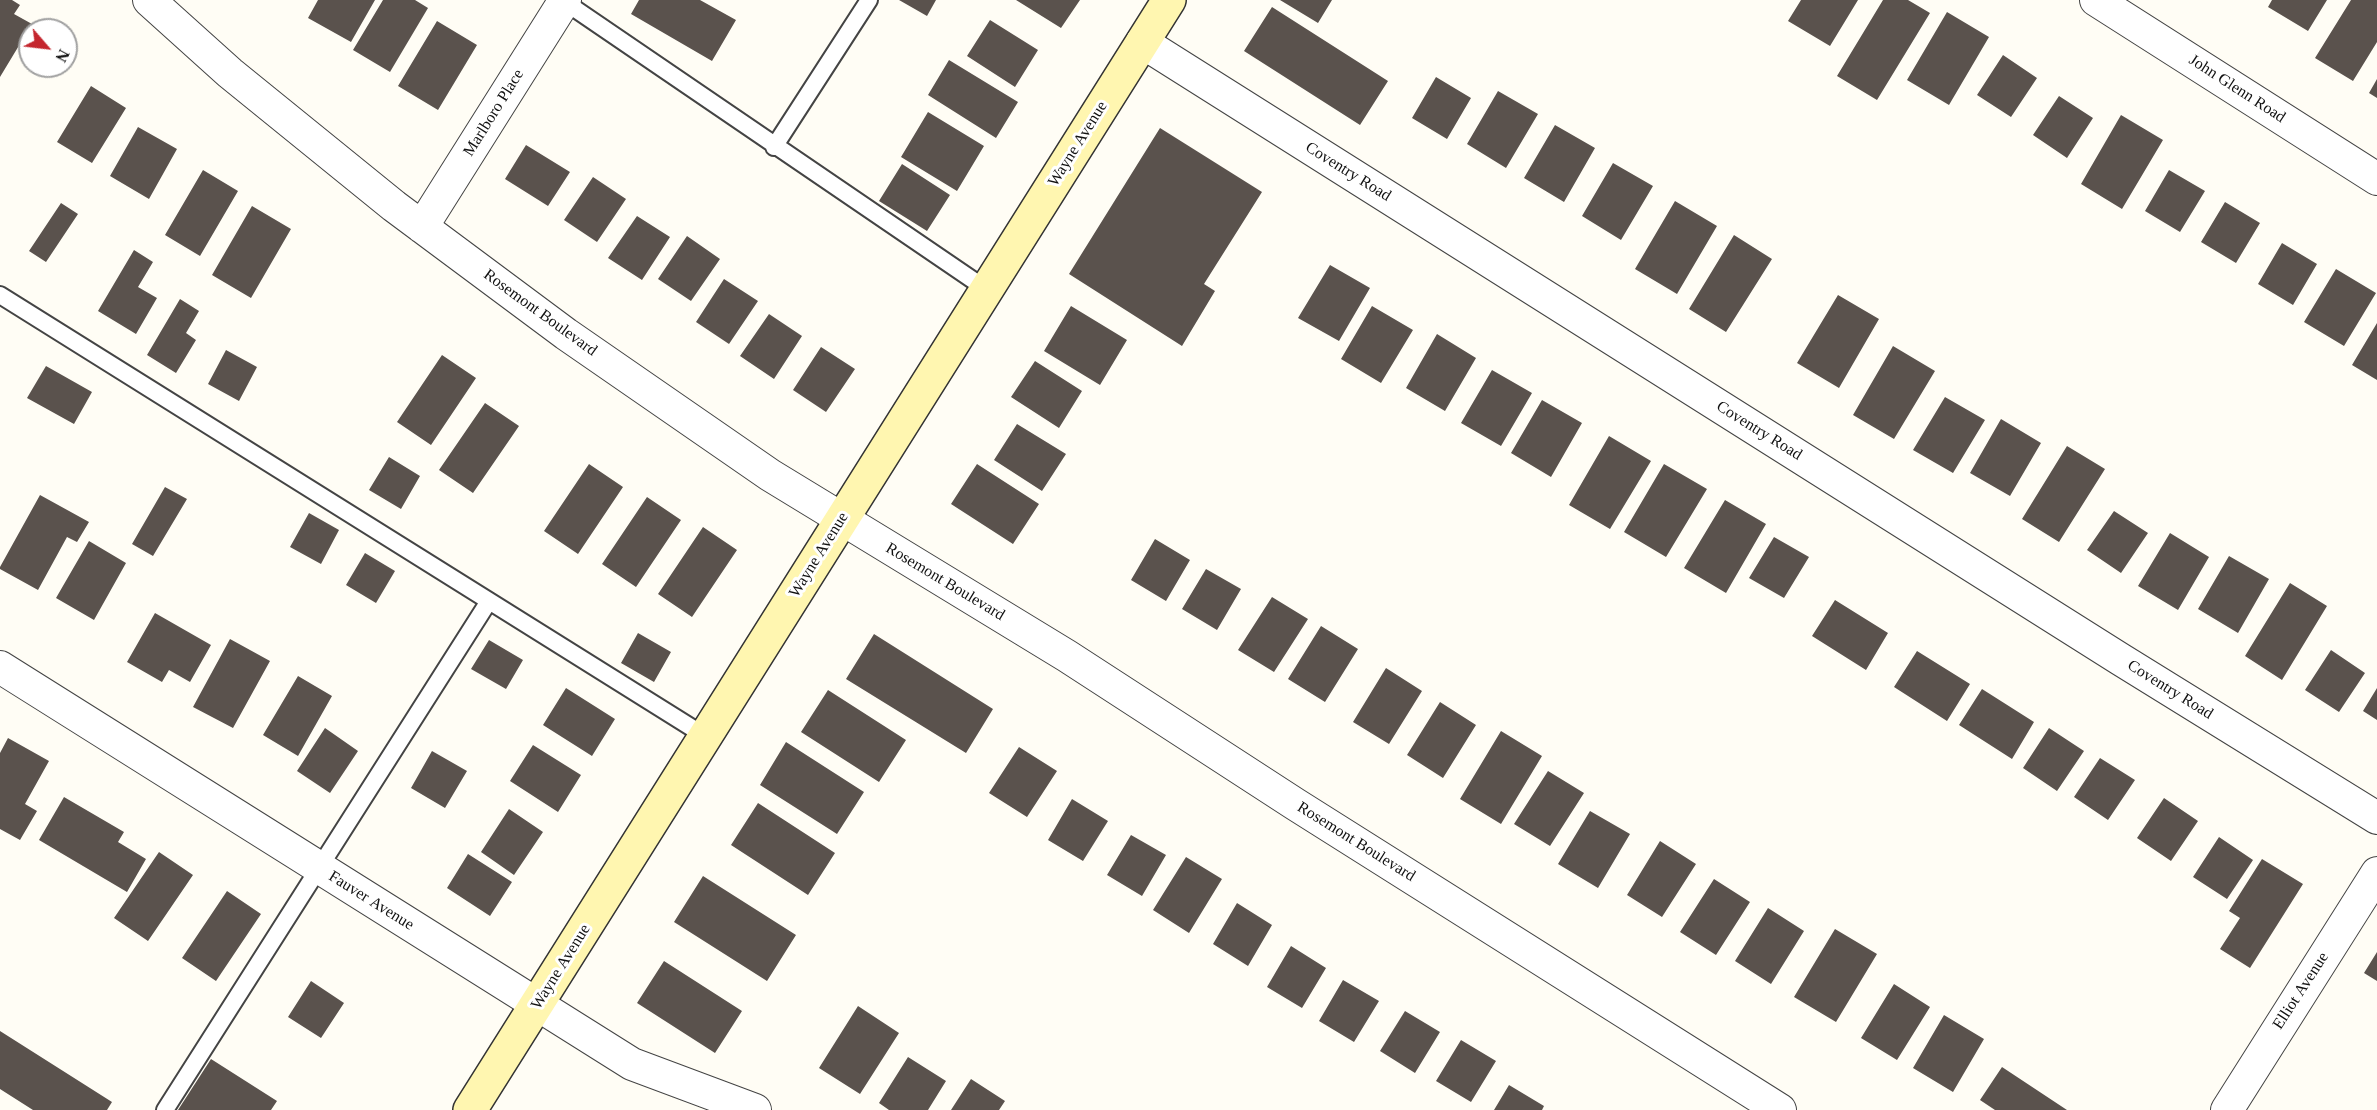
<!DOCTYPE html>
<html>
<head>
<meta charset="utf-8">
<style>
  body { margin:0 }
  #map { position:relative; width:2377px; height:1110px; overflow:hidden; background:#fffdf5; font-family:"Times New Roman",serif }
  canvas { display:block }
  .north { position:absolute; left:18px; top:18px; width:60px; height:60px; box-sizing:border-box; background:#fff; border:2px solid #a0a0a0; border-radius:50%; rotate:118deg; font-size:16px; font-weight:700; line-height:24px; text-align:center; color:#111 }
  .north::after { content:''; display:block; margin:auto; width:21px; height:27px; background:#c4262e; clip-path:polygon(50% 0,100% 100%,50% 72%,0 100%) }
</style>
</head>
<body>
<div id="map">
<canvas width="2377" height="1110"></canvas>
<div class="north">N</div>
</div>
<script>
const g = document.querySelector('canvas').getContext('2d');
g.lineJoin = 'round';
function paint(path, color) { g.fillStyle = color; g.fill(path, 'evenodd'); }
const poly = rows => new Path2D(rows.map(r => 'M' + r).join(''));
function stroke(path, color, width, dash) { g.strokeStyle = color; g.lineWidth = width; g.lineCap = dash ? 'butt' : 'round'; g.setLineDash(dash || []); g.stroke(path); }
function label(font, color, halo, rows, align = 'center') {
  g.font = font + ' "Times New Roman",serif'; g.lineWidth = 6; g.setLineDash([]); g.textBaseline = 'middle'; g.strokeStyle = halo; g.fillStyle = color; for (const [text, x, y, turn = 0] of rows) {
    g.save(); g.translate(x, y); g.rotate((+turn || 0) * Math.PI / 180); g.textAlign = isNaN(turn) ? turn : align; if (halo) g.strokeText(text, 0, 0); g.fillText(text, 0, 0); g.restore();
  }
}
const building = poly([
  [0,0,12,0,20,5,14,14,32,24,0,77],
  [318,0,375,0,351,42,308,18],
  [383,0,415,0,428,8,390,72,353,50],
  [639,0,700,0,736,20,712,61,631,14],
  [899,0,936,0,927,16],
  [1016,0,1080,0,1061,28],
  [1280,0,1332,0,1318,23],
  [1801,0,1858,0,1830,46,1788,21],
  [1883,0,1908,0,1930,13,1877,100,1837,76],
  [2272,0,2327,0,2308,31,2268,7],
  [2351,0,2377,0,2377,42,2353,81,2315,58],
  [1272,7,1388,81,1360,125,1244,51],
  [1947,12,1989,37,1949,105,1907,80],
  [990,20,1038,50,1015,87,967,56],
  [437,21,477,45,438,110,398,86],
  [2003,55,2037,78,2011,117,1977,95],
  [949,60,1018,102,996,138,928,95],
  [1436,77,1471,98,1447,139,1412,118],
  [2377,79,2377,98,2369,93],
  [91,86,126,108,92,163,57,142],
  [1498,91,1538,114,1506,168,1467,144],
  [2059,96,2093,118,2067,158,2033,135],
  [928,112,984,146,957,191,901,157],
  [2121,115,2163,140,2122,209,2081,184],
  [1555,125,1595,148,1564,202,1524,178],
  [138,127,177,149,149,199,110,176],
  [1160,128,1262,192,1204,284,1215,291,1182,346,1069,274],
  [526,145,570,172,548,206,505,179],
  [1613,163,1653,186,1621,240,1582,216],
  [902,164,950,195,927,231,879,201],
  [203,170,238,191,200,256,165,235],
  [2169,170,2205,191,2180,232,2145,211],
  [593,177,626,199,597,242,564,220],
  [1675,201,1717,226,1677,294,1635,269],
  [2225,202,2260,223,2236,263,2201,242],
  [61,203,78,214,46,262,29,251],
  [252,206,291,229,251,298,212,275],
  [637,216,670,237,642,280,608,258],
  [1734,235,1772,259,1726,332,1689,309],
  [687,236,720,259,691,301,658,279],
  [2282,243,2317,264,2293,305,2258,284],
  [134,250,153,262,138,287,157,298,136,334,98,311],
  [1330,265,1370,288,1339,341,1298,318],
  [2336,269,2376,293,2344,346,2304,322],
  [724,279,758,301,729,344,696,322],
  [1838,295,1879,319,1839,388,1797,363],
  [180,299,199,311,186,333,196,340,176,373,147,355],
  [1071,306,1127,340,1100,385,1044,351],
  [1372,306,1413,330,1381,383,1341,359],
  [769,314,802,336,774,379,740,356],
  [2377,323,2377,380,2352,365],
  [1437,334,1476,358,1445,411,1406,388],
  [1893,346,1935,371,1894,439,1853,415],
  [821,347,855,369,826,412,793,390],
  [226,350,257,367,239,401,208,384],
  [442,355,476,378,431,445,397,422],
  [1035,361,1082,391,1059,428,1011,397],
  [46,366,92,392,74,424,27,398],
  [1492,370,1532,393,1501,446,1461,423],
  [1945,397,1985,420,1953,473,1913,450],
  [1542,400,1582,423,1551,477,1511,453],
  [485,403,519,426,473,493,439,470],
  [2001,419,2041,443,2010,496,1970,473],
  [1017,424,1066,454,1042,491,994,460],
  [1609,436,1651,461,1610,529,1569,505],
  [2067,446,2105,469,2059,542,2022,519],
  [389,457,420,476,401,509,369,490],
  [589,464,623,487,578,554,544,531],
  [977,464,1039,504,1013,544,951,504],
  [1664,464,1707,489,1666,557,1624,532],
  [165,487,187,499,153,556,132,544],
  [40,495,89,522,77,542,67,537,38,590,0,569,0,567],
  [647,497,681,520,636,587,602,564],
  [1725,500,1766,524,1726,593,1684,568],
  [2114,511,2148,533,2121,573,2087,550],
  [309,513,339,530,321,564,290,547],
  [703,527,737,550,692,617,658,594],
  [2170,533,2209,557,2178,610,2138,586],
  [1774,537,1809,557,1784,598,1749,578],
  [1155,539,1190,560,1166,601,1131,580],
  [89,541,126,563,94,620,56,598],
  [365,553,395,571,376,603,346,585],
  [2229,556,2269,579,2238,633,2198,609],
  [1206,569,1241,589,1217,630,1182,609],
  [2290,583,2327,606,2282,680,2245,656],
  [1272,597,1308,619,1274,672,1238,650],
  [1835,600,1888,633,1866,670,1812,636],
  [155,613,211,645,190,682,169,670,162,682,127,662],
  [1321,626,1358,649,1325,702,1288,679],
  [638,633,671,652,654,682,621,663],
  [874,634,993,709,966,753,846,679],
  [230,639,270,661,233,728,193,707],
  [489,640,523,660,506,689,471,669],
  [2331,650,2365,673,2339,712,2305,690],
  [1917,651,1970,684,1947,721,1894,687],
  [1386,668,1422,691,1389,744,1353,722],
  [298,676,332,696,298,756,263,735],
  [566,688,615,719,592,756,543,725],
  [2377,688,2377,720,2363,711],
  [1982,689,2034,722,2012,759,1959,725],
  [828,690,906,740,879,782,801,732],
  [1440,702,1476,725,1443,778,1407,755],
  [325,728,358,751,330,793,297,771],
  [2049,728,2084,751,2057,791,2023,768],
  [1501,731,1542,756,1501,824,1460,799],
  [8,738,49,761,25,804,37,811,20,840,0,829,0,753],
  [786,742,864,792,837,834,760,785],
  [533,745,581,775,558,812,510,781],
  [1019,747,1057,771,1027,817,989,793],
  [432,751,467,771,445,808,411,788],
  [2100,758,2135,780,2108,820,2074,797],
  [1548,771,1584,793,1550,846,1514,824],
  [64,797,124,832,118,842,146,859,127,892,39,840],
  [2164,798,2198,821,2171,861,2137,838],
  [1072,799,1108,821,1083,861,1048,840],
  [758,803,835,853,808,895,731,845],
  [509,809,543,832,514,875,481,852],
  [1590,811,1630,834,1598,888,1558,864],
  [1131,835,1166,855,1142,896,1107,875],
  [2219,837,2253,860,2227,899,2193,877],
  [1660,841,1696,864,1662,917,1627,895],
  [159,852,193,875,148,941,114,918],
  [468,854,512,882,490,916,447,888],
  [1186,857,1222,879,1189,933,1153,910],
  [2262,859,2303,884,2250,968,2220,949,2240,918,2229,911],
  [703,876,796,935,767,981,674,922],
  [1714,879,1750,902,1716,955,1680,932],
  [227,891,261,914,216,981,182,958],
  [1237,903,1272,925,1248,966,1213,944],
  [1768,908,1804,931,1771,984,1735,961],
  [1835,929,1877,954,1836,1022,1794,997],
  [1291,946,1326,968,1302,1008,1267,987],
  [2377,952,2377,981,2364,973],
  [664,961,742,1011,715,1053,637,1003],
  [1343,980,1379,1001,1354,1042,1319,1021],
  [311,981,344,1003,321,1038,288,1017],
  [1894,984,1930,1007,1897,1060,1861,1038],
  [858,1006,899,1033,860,1094,819,1068],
  [1405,1011,1440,1032,1415,1073,1380,1051],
  [1944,1015,1984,1039,1953,1092,1913,1068],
  [0,1031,112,1102,107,1110,33,1110,0,1089],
  [1461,1040,1496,1061,1471,1102,1436,1081],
  [908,1057,946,1081,928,1110,889,1110,879,1103],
  [211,1059,277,1101,271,1110,178,1110],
  [2002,1067,2067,1110,1995,1110,1980,1100],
  [971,1079,1005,1101,999,1110,951,1110],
  [1509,1085,1544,1106,1542,1110,1494,1110]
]);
const service = poly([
  [562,0,986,289],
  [774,147,869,0],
  [0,295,705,736],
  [165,1110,489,601]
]);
const minor = poly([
  [149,0,230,73,394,206,566,334,770,475,1067,656,1295,804,1780,1110],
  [2096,0,2377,179],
  [1142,42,2120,659,2377,818],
  [422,227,565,0],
  [0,667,632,1064,755,1110],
  [2227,1110,2377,873]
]);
const secondary = poly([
  [470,1110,1169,0]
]);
const streetNames = [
  ["John Glenn Road",2237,89,33],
  ["Marlboro Place",494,113,-58],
  ["Wayne Avenue",1078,144,-58],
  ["Coventry Road",1348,172,32],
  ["Rosemont Boulevard",540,313,36],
  ["Coventry Road",1759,431,32],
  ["Wayne Avenue",819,555,-58],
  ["Rosemont Boulevard",945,582,31],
  ["Coventry Road",2170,690,32],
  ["Rosemont Boulevard",1356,842,32],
  ["Fauver Avenue",371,901,32],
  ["Wayne Avenue",561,967,-58],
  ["Elliot Avenue",2301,991,-57]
];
paint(building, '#5a524d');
stroke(service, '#444', 20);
stroke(minor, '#444', 34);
stroke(secondary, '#333', 36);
stroke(service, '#fff', 16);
stroke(minor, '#fff', 32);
stroke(secondary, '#fff6b0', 33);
label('16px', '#111', '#fff', streetNames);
</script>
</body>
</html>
